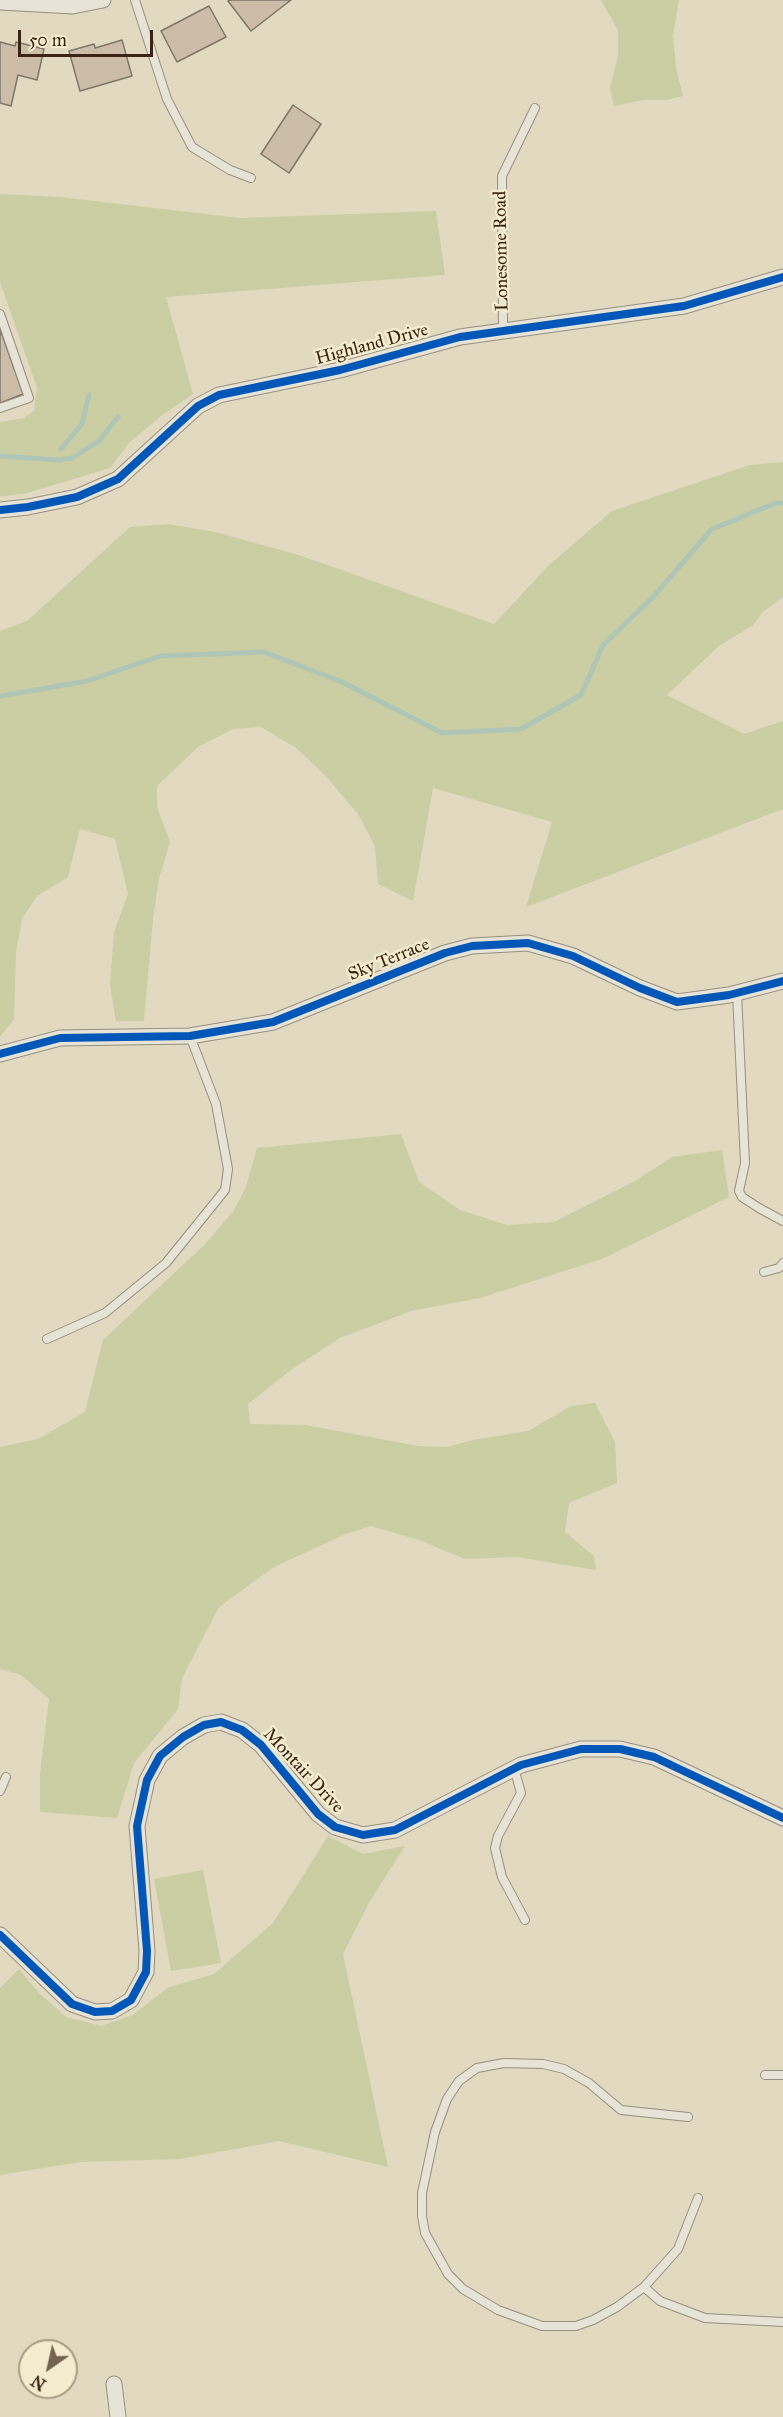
<!DOCTYPE html>
<html>
<head>
<meta charset="utf-8">
<style>
  body { margin:0 }
  #map { position:relative; width:783px; height:2417px; overflow:hidden; background:#e1dac0; font-family:"IM FELL Great Primer",serif }
  canvas { display:block }
  .north { position:absolute; left:18px; top:2339px; width:60px; height:60px; box-sizing:border-box; background:#f4ecce; border:2px solid #aa9c84; border-radius:50%; rotate:214deg; font-size:16px; font-weight:700; line-height:24px; text-align:center; color:#3b2315 }
  .north::after { content:''; display:block; margin:auto; width:21px; height:27px; background:#756351; clip-path:polygon(50% 0,100% 100%,50% 72%,0 100%) }
  .scale { position:absolute; left:18px; top:30px; width:135px; height:27px; box-sizing:border-box; border:3px solid #3b2315; border-top:0; padding-left:8px; font-size:18px; line-height:21px; white-space:nowrap; color:#3b2315; -webkit-text-stroke:4px #f4ecce; paint-order:stroke }
</style>
</head>
<body>
<div id="map">
<canvas width="783" height="2417"></canvas>
<div class="north">N</div>
<div class="scale">50 m</div>
</div>
<script>
const g = document.querySelector('canvas').getContext('2d');
g.lineJoin = 'round';
function paint(path, color) { g.fillStyle = color; g.fill(path, 'evenodd'); }
const poly = rows => new Path2D(rows.map(r => 'M' + r).join(''));
function stroke(path, color, width, dash) { g.strokeStyle = color; g.lineWidth = width; g.lineCap = dash ? 'butt' : 'round'; g.setLineDash(dash || []); g.stroke(path); }
function label(font, color, halo, rows, align = 'center') {
  g.font = font + ' "IM FELL Great Primer",serif'; g.lineWidth = 5; g.setLineDash([]); g.textBaseline = 'middle'; g.strokeStyle = halo; g.fillStyle = color; for (const [text, x, y, turn = 0] of rows) {
    g.save(); g.translate(x, y); g.rotate((+turn || 0) * Math.PI / 180); g.textAlign = isNaN(turn) ? turn : align; if (halo) g.strokeText(text, 0, 0); g.fillText(text, 0, 0); g.restore();
  }
}
const green = poly([
  [601,0,679,0,673,36,676,68,683,96,667,100,643,100,614,106,610,88,618,55,618,30],
  [0,194,61,197,240,218,436,211,445,275,166,297,193,394,161,416,129,443,110,468,27,493,0,497,0,422,24,418,34,411,37,388,0,282],
  [783,462,783,597,763,612,753,625,719,646,667,695,744,734,783,721,783,809,526,907,552,822,433,788,413,901,378,884,375,846,358,814,323,773,296,748,261,727,233,729,198,747,157,786,157,807,170,842,159,878,153,919,144,1021,116,1021,110,985,114,932,128,894,115,839,80,829,68,877,37,896,22,919,16,952,14,1019,0,1037,0,631,27,621,130,527,168,524,215,532,299,555,494,624,549,565,612,511,750,465],
  [401,1134,419,1182,460,1210,507,1225,554,1222,635,1181,672,1157,722,1150,729,1197,602,1259,480,1298,411,1311,340,1338,291,1370,248,1404,250,1424,306,1425,418,1446,447,1447,473,1440,528,1431,571,1406,595,1403,615,1442,617,1483,569,1503,565,1532,594,1556,596,1570,517,1557,465,1559,419,1540,371,1526,346,1534,274,1567,219,1607,182,1678,178,1709,134,1763,117,1818,40,1812,40,1773,49,1699,21,1675,0,1669,0,1447,38,1439,85,1412,103,1340,205,1244,233,1212,246,1187,257,1148],
  [328,1836,363,1854,405,1846,370,1901,343,1954,388,2167,279,2141,180,2159,81,2162,0,2175,0,1988,19,1969,39,1993,66,2017,101,2026,133,2015,167,1988,214,1974,273,1923],
  [203,1870,221,1963,171,1971,154,1879]
]);
const stream = poly([
  [61,449,82,424,89,395],
  [0,456,59,460,72,458,99,441,118,417],
  [0,696,87,681,160,656,264,652,342,682,442,733,521,729,581,695,603,645,652,598,712,529,776,503,783,503]
]);
const building = poly([
  [230,0,291,0,251,31,228,1,230,0],
  [209,6,226,37,177,62,161,31,209,6],
  [122,40,132,76,80,91,69,51,94,44,95,48,122,40],
  [0,42,15,46,16,42,44,49,37,80,18,75,11,106,0,103,0,42],
  [293,105,321,124,289,173,261,154,293,105],
  [0,329,23,394,0,403,0,329]
]);
const lane = poly([
  [135,0,167,99,192,147,230,170,251,178],
  [0,314,29,398,0,408],
  [503,329,502,176,535,108],
  [737,993,745,1163,739,1191,742,1197,759,1208,783,1221],
  [764,1272,779,1268,783,1263],
  [47,1339,105,1313,166,1263,225,1190,228,1169,216,1104,190,1036],
  [514,1768,521,1793,498,1836,495,1848,502,1877,525,1920],
  [0,1791,6,1777],
  [765,2075,783,2075],
  [688,2117,621,2110,589,2083,564,2069,543,2064,504,2063,477,2068,459,2081,447,2099,435,2132,422,2193,422,2216,425,2233,448,2274,463,2289,498,2310,542,2326,576,2326,593,2320,617,2307,644,2287,660,2301,705,2318,783,2322],
  [644,2287,678,2249,698,2198]
]);
const street = poly([
  [0,2,73,6,103,0],
  [0,510,28,507,77,497,118,479,198,406,219,395,340,370,460,337,684,306,783,277],
  [0,1054,60,1038,190,1036,273,1022,445,953,472,946,528,943,573,956,640,988,677,1002,729,995,783,981],
  [0,1935,72,2004,95,2012,112,2011,131,2000,146,1972,147,1951,137,1826,147,1780,160,1756,183,1737,204,1725,221,1722,242,1730,261,1745,318,1814,335,1827,363,1835,395,1830,521,1765,581,1749,620,1749,654,1757,783,1818],
  [114,2384,118,2417]
]);
const cycleway = poly([
  [0,510,28,507,77,497,118,479,198,406,219,395,340,370,460,337,684,306,783,277],
  [0,1054,60,1038,190,1036,273,1022,445,953,472,946,528,943,573,956,640,988,677,1002,729,995,783,981],
  [0,1935,72,2004,95,2012,112,2011,131,2000,146,1972,147,1951,137,1826,147,1780,160,1756,183,1737,204,1725,221,1722,242,1730,261,1745,318,1814,335,1827,363,1835,395,1830,521,1765,581,1749,620,1749,654,1757,783,1818]
]);
const streetNames = [
  ["Lonesome Road",502,251,-91],
  ["Highland Drive",372,345,-15],
  ["Sky Terrace",389,960,-22],
  ["Montair Drive",303,1771,47]
];
paint(green, '#cbcda3');
stroke(stream, '#afc6b6', 5);
paint(building, '#ccbda8');
stroke(building, '#7f7769', 1.5);
stroke(lane, '#978f7f', 10);
stroke(street, '#978f7f', 17);
stroke(lane, '#e7e3d6', 8);
stroke(street, '#e7e3d6', 15);
stroke(cycleway, '#0057b8', 8);
label('18px', '#3b2315', '#f4ecce', streetNames);
</script>
</body>
</html>
